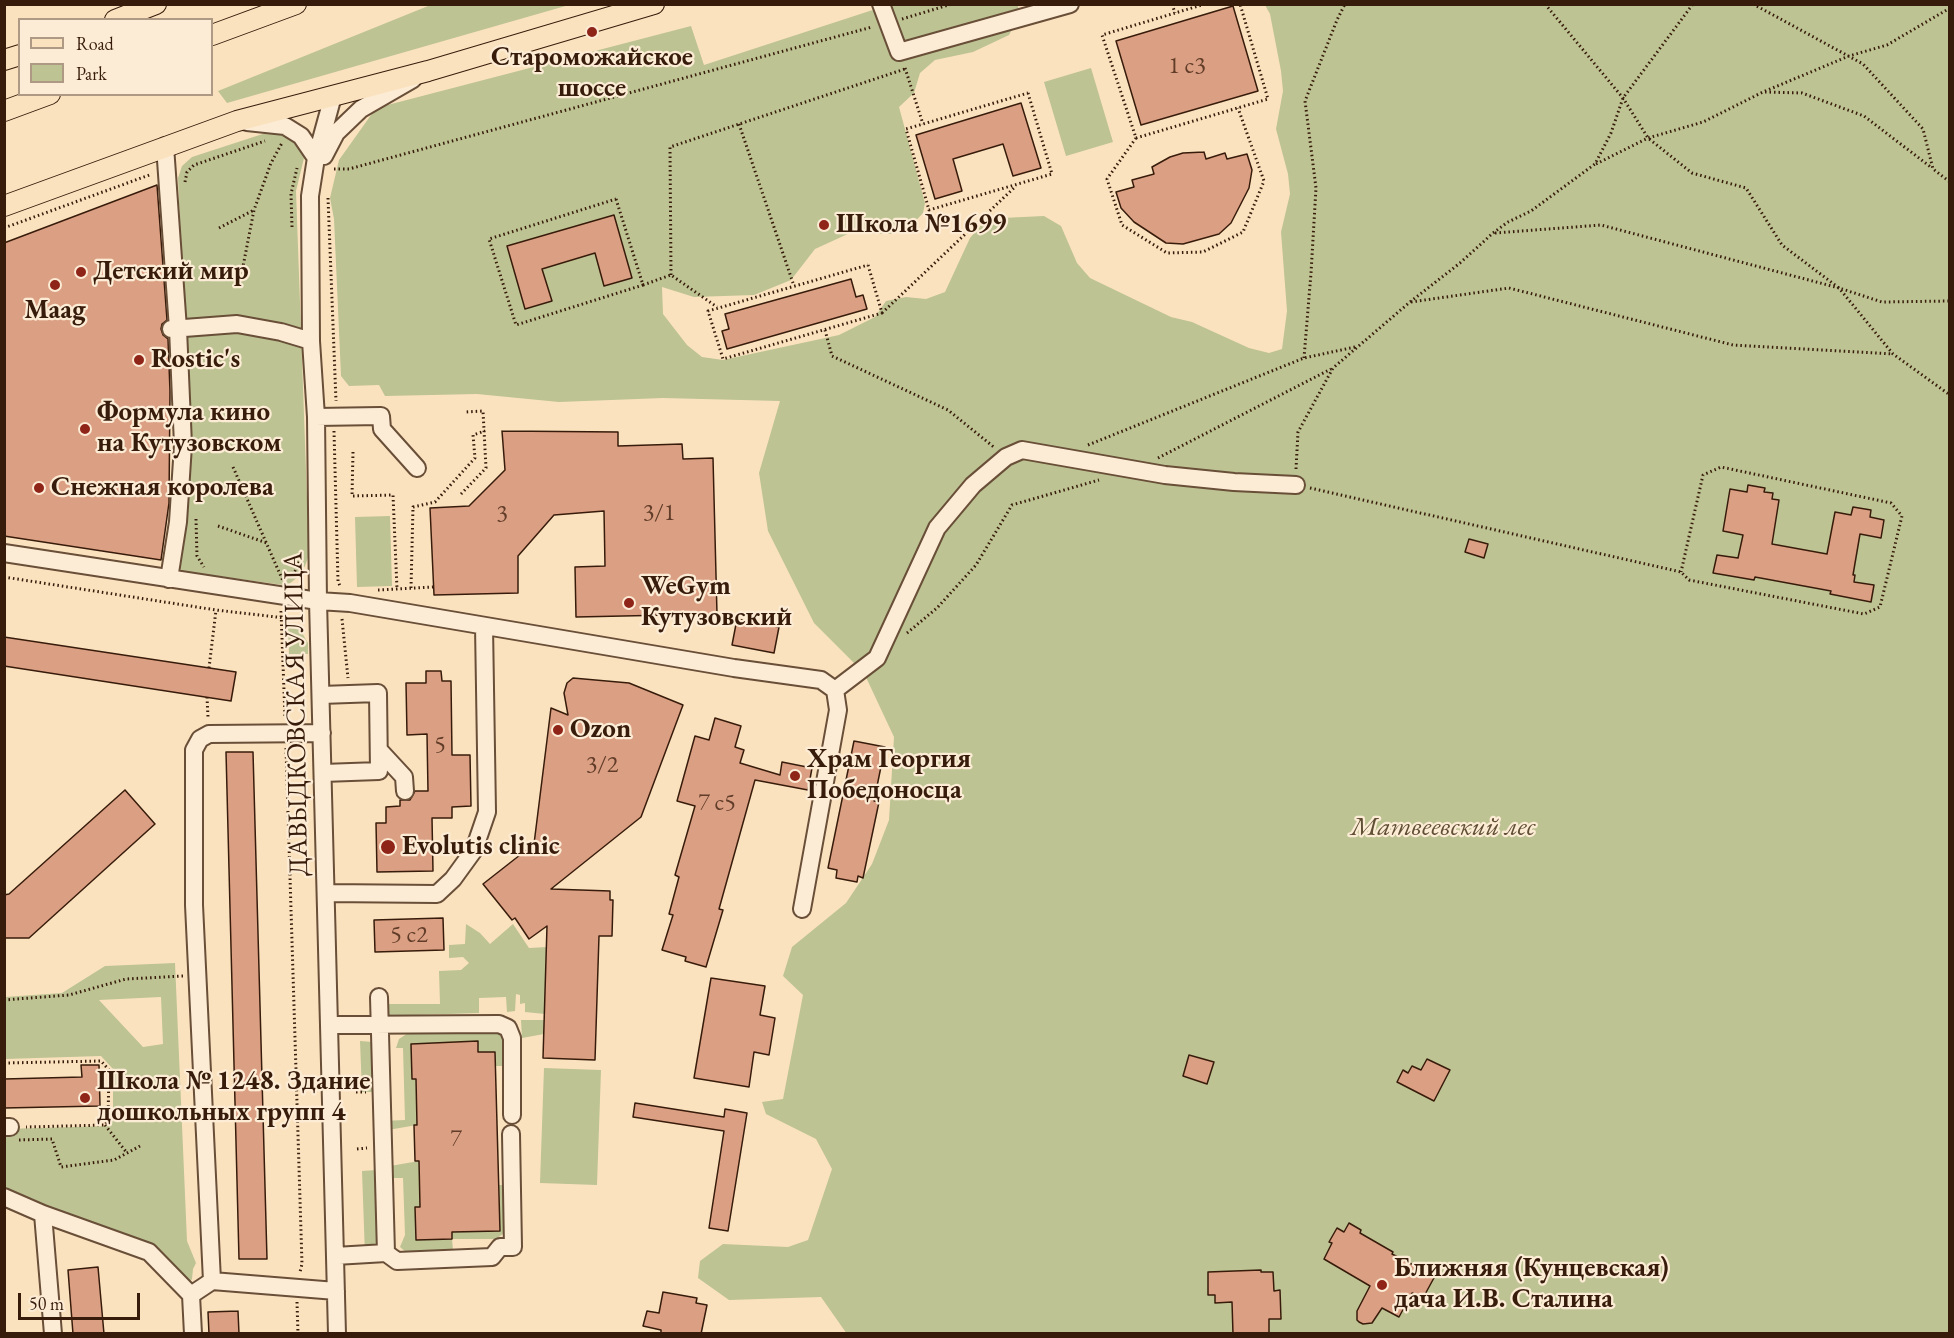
<!DOCTYPE html>
<html>
<head>
<meta charset="utf-8">
<style>
  body { margin:0 }
  #map { position:relative; width:1954px; height:1338px; overflow:hidden; background:#fbe2bf; font-family:"EB Garamond",serif }
  canvas { display:block }
  .frame { position:absolute; inset:0; border:6px solid #381c0b; pointer-events:none }
  .legend { position:absolute; left:18px; top:18px; width:195px; height:78px; box-sizing:border-box; background:#fcecd5; border:2px solid #ae9984; margin:0; padding:8px 10px; list-style:none; font-size:18px; color:#381c0b }
  .legend li { display:flex; align-items:center; gap:12px; height:30px }
  .legend b { width:30px; border:2px solid #ae9984 }
  .scale { position:absolute; left:18px; top:1293px; width:122px; height:27px; box-sizing:border-box; border:3px solid #381c0b; border-top:0; padding-left:8px; font-size:18px; line-height:21px; white-space:nowrap; color:#381c0b; -webkit-text-stroke:4px #fcecd5; paint-order:stroke }
</style>
</head>
<body>
<div id="map">
<canvas width="1954" height="1338"></canvas>
<div class="frame"></div>
<ul class="legend">
<li><b style="height:8px;background:#fbe2bf"></b>Road</li>
<li><b style="height:16px;background:#bdc393"></b>Park</li>
</ul>
<div class="scale">50 m</div>
</div>
<script>
const g = document.querySelector('canvas').getContext('2d');
g.lineJoin = 'round';
function paint(path, color) { g.fillStyle = color; g.fill(path, 'evenodd'); }
const poly = rows => new Path2D(rows.map(r => 'M' + r).join(''));
function stroke(path, color, width, dash) { g.strokeStyle = color; g.lineWidth = width; g.lineCap = dash ? 'butt' : 'round'; g.setLineDash(dash || []); g.stroke(path); }
function label(font, color, halo, rows, align = 'center') {
  g.font = font + ' "EB Garamond",serif'; g.lineWidth = 4.5; g.setLineDash([]); g.textBaseline = 'middle'; g.strokeStyle = halo; g.fillStyle = color; for (const [text, x, y, turn = 0] of rows) {
    g.save(); g.translate(x, y); g.rotate((+turn || 0) * Math.PI / 180); g.textAlign = isNaN(turn) ? turn : align; if (halo) g.strokeText(text, 0, 0); g.fillText(text, 0, 0); g.restore();
  }
}
const green = poly([
  [433,4,569,5,227,103,218,91],
  [888,5,1018,5,1019,17,1009,35,973,52,935,60,920,73,914,93,899,107,925,203,923,213,909,228,890,234,850,233,815,249,791,280,754,295,694,297,662,287,663,314,687,345,702,357,723,360,839,335,875,317,886,301,906,297,926,299,945,292,970,238,983,223,1002,218,1044,216,1061,226,1077,263,1090,278,1171,317,1192,322,1249,348,1269,353,1282,349,1287,311,1281,232,1290,194,1288,174,1276,129,1283,91,1281,71,1270,14,1265,5,1949,5,1949,1333,847,1334,821,1297,729,1300,698,1278,700,1261,723,1244,788,1247,808,1240,832,1169,816,1139,766,1114,762,1102,783,1099,803,995,783,976,792,947,846,903,872,864,889,820,894,737,864,673,814,623,768,531,759,473,780,401,663,398,559,402,477,394,385,396,379,385,349,386,341,376,334,219,330,198,339,160,376,108,691,26,704,65],
  [1091,68,1113,142,1066,156,1044,82],
  [278,129,298,142,304,158,296,191,309,555,305,566,299,576,289,584,283,585,182,571,177,567,189,450,178,178,182,166,192,157],
  [390,516,392,586,357,587,355,517],
  [298,626,308,643,308,654,289,654,288,627],
  [466,924,480,933,490,944,513,924,529,948,547,947,545,1014,525,1012,525,1003,520,1004,520,995,516,994,515,1011,507,1012,506,997,479,998,479,1013,384,1016,384,1004,440,1004,439,971,461,970,469,963,463,957,449,958,449,945,465,944],
  [175,963,187,1241,196,1263,193,1269,192,1279,186,1286,152,1251,5,1195,4,1129,109,1126,113,1120,113,1069,101,1056,5,1059,5,997,62,993,105,966],
  [161,997,163,1044,143,1047,99,1000],
  [521,1020,545,1020,544,1034,522,1038],
  [485,1029,500,1033,507,1045,508,1066,495,1066,478,1052,477,1041,412,1044,412,1079,416,1079,417,1125,382,1131,382,1121,405,1120,403,1048,396,1048,399,1039,408,1033],
  [360,1041,373,1042,374,1092,362,1092],
  [544,1068,601,1070,597,1185,540,1183],
  [419,1161,420,1207,415,1208,416,1240,452,1239,452,1230,460,1232,500,1231,499,1185,507,1185,507,1231,496,1239,452,1239,453,1250,407,1253,400,1247,405,1235,403,1178,391,1178,390,1166],
  [377,1170,379,1245,365,1255,362,1171]
]);
const building = poly([
  [1233,6,1258,91,1141,125,1116,41,1233,6],
  [1021,103,1041,168,1013,176,1003,144,953,159,962,191,935,199,916,135,1021,103],
  [1204,152,1206,159,1225,153,1227,159,1247,154,1252,170,1249,188,1231,223,1219,234,1183,244,1166,243,1134,222,1121,208,1116,192,1134,187,1132,180,1154,174,1152,167,1170,157,1183,153,1204,152],
  [157,185,167,320,162,324,161,329,163,335,168,339,170,391,169,503,161,560,4,536,4,243,157,185],
  [614,215,632,278,604,286,595,253,542,269,552,301,525,309,507,246,614,215],
  [851,279,856,297,863,295,867,309,727,349,722,331,729,329,725,314,851,279],
  [502,431,618,432,618,446,682,444,683,459,713,458,717,614,576,617,575,567,605,566,604,511,554,515,518,556,518,593,434,595,430,508,469,506,505,470,502,431],
  [1748,485,1765,488,1764,492,1773,493,1772,499,1779,500,1772,544,1827,554,1835,512,1851,515,1853,507,1871,510,1870,517,1884,520,1881,538,1860,534,1853,575,1855,575,1854,582,1874,585,1871,602,1830,594,1831,591,1755,577,1754,580,1713,573,1717,555,1738,558,1743,535,1723,531,1730,489,1747,492,1748,485],
  [1469,539,1488,544,1484,558,1465,552,1469,539],
  [737,619,779,627,774,653,732,645,737,619],
  [4,637,236,672,231,701,4,666,4,637],
  [426,671,441,671,442,681,451,681,452,755,470,755,471,806,452,807,452,818,432,818,433,871,377,872,376,823,386,823,386,807,400,806,400,800,410,800,415,791,428,791,427,734,407,735,406,683,426,683,426,671],
  [573,678,629,683,683,705,641,817,551,889,610,891,610,900,613,900,612,936,599,936,595,1060,543,1058,547,926,529,939,515,918,512,920,483,884,534,844,551,708,568,715,564,693,567,683,573,678],
  [715,718,741,726,735,747,744,750,740,763,780,775,782,762,812,768,808,790,755,780,719,909,723,910,706,967,685,961,686,957,662,950,673,915,669,914,679,877,675,875,695,806,677,801,695,736,709,740,715,718],
  [854,741,885,747,874,801,879,802,863,878,858,876,857,882,836,878,837,870,828,868,854,741],
  [226,752,253,752,267,1259,239,1259,226,752],
  [125,790,155,824,29,938,4,938,4,895,9,894,125,790],
  [443,918,444,950,375,952,374,920,443,918],
  [711,978,765,986,760,1015,775,1018,769,1055,754,1052,749,1087,694,1078,711,978],
  [478,1041,478,1052,495,1052,500,1231,452,1232,452,1239,416,1240,415,1207,420,1207,419,1161,415,1161,414,1125,417,1125,416,1079,412,1079,411,1044,478,1041],
  [1189,1055,1214,1062,1207,1084,1183,1076,1189,1055],
  [1427,1059,1450,1070,1434,1101,1397,1082,1403,1070,1408,1073,1412,1066,1421,1070,1427,1059],
  [81,1065,99,1065,100,1106,4,1108,4,1079,82,1077,81,1065],
  [635,1103,724,1117,725,1109,747,1113,728,1231,709,1228,724,1131,633,1117,635,1103],
  [1349,1223,1361,1230,1360,1233,1393,1252,1392,1254,1435,1276,1423,1298,1412,1293,1399,1317,1382,1308,1372,1323,1363,1324,1359,1322,1357,1320,1357,1311,1370,1286,1324,1259,1332,1243,1329,1242,1337,1228,1344,1232,1349,1223],
  [98,1267,104,1334,73,1334,68,1270,98,1267],
  [1261,1270,1261,1272,1273,1272,1274,1291,1280,1290,1281,1319,1269,1319,1269,1334,1233,1334,1232,1302,1215,1303,1215,1295,1208,1295,1208,1272,1261,1270],
  [663,1292,697,1298,696,1303,707,1305,701,1334,661,1334,661,1330,643,1326,647,1311,659,1313,663,1292],
  [238,1311,239,1334,209,1334,208,1312,238,1311]
]);
const path = poly([
  [1172,4,1175,13],
  [1205,4,1102,35,1136,138,1268,99,1240,4],
  [1545,4,1623,98,1648,138,1692,173,1746,188,1782,245,1839,288,1882,302,1950,301],
  [1753,4,1863,64,1923,129,1933,169,1950,182],
  [902,19,952,4],
  [905,68,923,124],
  [1765,92,1802,93,1864,116,1932,168],
  [1028,93,1052,174,929,210,906,129,1028,93],
  [739,124,794,286],
  [1136,138,1107,179,1122,225,1167,253,1203,252,1243,232,1264,181,1238,108],
  [1596,164,1648,138,1703,122,1763,92,1849,56,1887,45,1950,8],
  [334,169,349,169,872,27],
  [185,182,187,172,194,165,265,141],
  [328,198,336,401],
  [616,199,643,285,516,325,489,239,616,199],
  [292,227,291,194,297,168],
  [4,228,152,174],
  [219,228,254,210],
  [1495,233,1601,225,1839,288,1893,354,1950,395],
  [868,265,882,313,723,359,708,311,868,265],
  [671,275,670,147,905,69],
  [643,285,671,275,717,307],
  [239,287,254,210,271,163,282,143],
  [1411,302,1509,288,1733,345,1893,354],
  [882,313,1016,186],
  [825,330,832,356,948,410,995,448],
  [1304,358,1311,273,1316,188,1305,101,1337,20,1345,4],
  [334,431,338,581,340,586],
  [1088,445,1304,358,1355,347],
  [353,452,352,496,393,495,397,589],
  [1158,458,1331,369],
  [233,467,283,581,295,571,300,560],
  [1296,469,1298,432,1333,368,1410,302,1460,263,1493,233,1508,222,1531,211,1595,164,1611,133,1623,98,1693,4],
  [1310,488,1681,572,1689,580,1864,614,1880,607,1902,516,1891,503,1721,467,1703,475,1681,572],
  [461,494,486,468,483,411,465,412],
  [196,519,197,556,204,567],
  [218,526,267,543],
  [4,577,216,610,302,620],
  [411,588,413,507,435,502,475,458,473,435,485,431],
  [378,590,433,587],
  [281,611,285,717],
  [342,619,348,678],
  [907,633,937,608,976,565,1012,505,1099,480],
  [209,668,216,610],
  [207,697,208,717],
  [286,748,302,1264,300,1272],
  [4,1000,69,995,126,979,183,976],
  [4,1063,101,1061,109,1070,108,1120,105,1125,26,1127],
  [356,1092,366,1092],
  [105,1125,127,1153],
  [19,1140,52,1139,61,1167,114,1160,140,1146],
  [357,1149,367,1148],
  [297,1302,298,1334]
]);
const minor = poly([
  [881,4,899,52,1070,4],
  [333,96,316,158,310,196,311,341,316,417,318,601,337,1334],
  [247,122,285,126,301,136,316,158],
  [165,146,178,329,183,445,178,522,169,579],
  [324,156,336,133,361,109,413,79],
  [171,329,237,324,281,332,311,341],
  [316,417,381,416,382,429,417,468],
  [4,553,318,601,350,603,734,668,821,680,835,690,838,710,802,909],
  [835,690,877,658,937,528,973,485,1006,457,1022,450,1165,475,1234,482,1296,485],
  [321,695,378,693,379,771,323,773],
  [379,750,404,777,405,791],
  [326,893,437,894,453,879,474,850,487,812,484,626],
  [330,1025,499,1024,508,1028,512,1038,512,1115],
  [4,1127,10,1127],
  [4,1197,43,1214],
  [386,1253,397,1261,492,1257,500,1247,513,1247,511,1134],
  [335,1256,386,1253,379,997],
  [212,1281,194,905,194,750,200,739,209,734,322,733],
  [53,1334,43,1214,149,1252,191,1295],
  [193,1334,191,1295,212,1281,336,1291]
]);
const major = poly([
  [115,20,156,4],
  [212,35,296,4],
  [4,60,20,55],
  [4,111,50,94],
  [4,206,237,121,428,71,654,4]
]);
const markers = [
  [592,32,6,"#8f2418"],
  [824,225,6,"#8f2418"],
  [81,272,6,"#8f2418"],
  [55,285,6,"#8f2418"],
  [139,360,6,"#8f2418"],
  [85,429,6,"#8f2418"],
  [39,488,6,"#8f2418"],
  [629,603,6,"#8f2418"],
  [558,730,6,"#8f2418"],
  [795,776,6,"#8f2418"],
  [388,847,8,"#8f2418"],
  [85,1098,6,"#8f2418"],
  [1382,1285,6,"#8f2418"]
];
const numberNames = [
  ["1 с3",1187,66],
  ["3/1",659,513],
  ["3",502,514],
  ["5",440,745],
  ["3/2",602,765],
  ["7 с5",717,803],
  ["5 с2",409,935],
  ["7",456,1139]
];
const poiNames = [
  ["Староможайское",592,58,"center"],
  ["шоссе",592,89,"center"],
  ["Школа №1699",836,225],
  ["Детский мир",93,272],
  ["Maag",55,311,"center"],
  ["Rostic's",151,360],
  ["Формула кино",97,413],
  ["на Кутузовском",97,444],
  ["Снежная королева",51,488],
  ["WeGym",641,587],
  ["Кутузовский",641,618],
  ["Ozon",570,730],
  ["Храм Георгия",807,760],
  ["Победоносца",807,791],
  ["Evolutis clinic",402,847],
  ["Школа № 1248. Здание",97,1082],
  ["дошкольных групп 4",97,1113],
  ["Ближняя (Кунцевская)",1394,1269],
  ["дача И.В. Сталина",1394,1300]
];
const streetNames = [
  ["ДАВЫДКОВСКАЯ УЛИЦА",297,714,-91]
];
const parkNames = [
  ["Матвеевский лес",1443,828]
];
paint(green, '#bdc393');
paint(building, '#db9f83');
stroke(building, '#381c0b', 1.5);
stroke(minor, '#694e38', 20);
stroke(major, '#381c0b', 22);
stroke(path, '#381c0b', 3, [1.5, 3]);
stroke(minor, '#fcecd5', 16);
stroke(major, '#fbe2bf', 20);
for (const [x, y, r, color] of markers) { const dot = new Path2D(); dot.arc(x, y, r, 0, 2 * Math.PI); g.fillStyle = color; g.fill(dot); stroke(dot, '#fcecd5', 2); }
label('24px', '#613d29', null, numberNames);
label('bold 27px', '#381c0b', '#fcecd5', poiNames, 'left');
label('27px', '#381c0b', '#fcecd5', streetNames);
label('italic 27px', '#604e34', '#fcecd5', parkNames);
</script>
</body>
</html>
